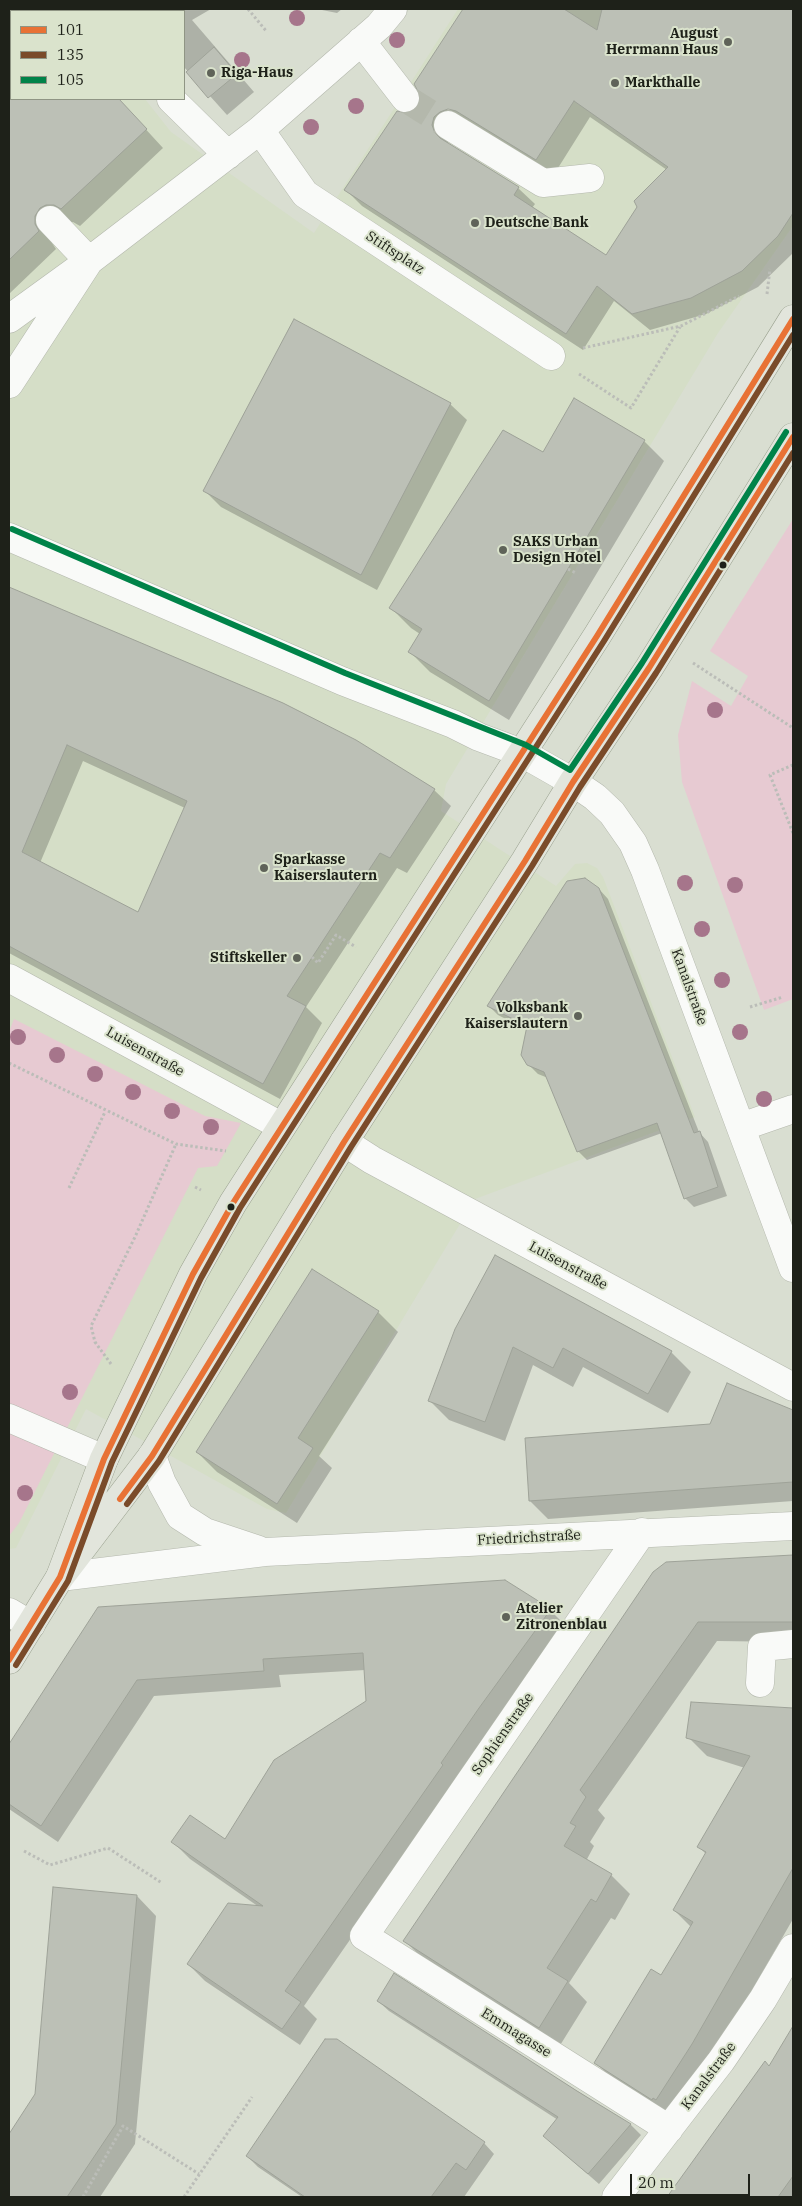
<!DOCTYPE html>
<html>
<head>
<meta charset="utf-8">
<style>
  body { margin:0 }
  #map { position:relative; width:802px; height:2206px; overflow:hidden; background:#d9ded1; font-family:"IBM Plex Serif",serif }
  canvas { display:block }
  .frame { position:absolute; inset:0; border:10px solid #1e2119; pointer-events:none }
  .legend { position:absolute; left:10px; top:10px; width:175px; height:90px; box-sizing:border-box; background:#dae3cc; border:1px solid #8f9584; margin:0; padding:6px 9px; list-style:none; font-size:15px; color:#1e2119 }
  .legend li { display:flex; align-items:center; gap:10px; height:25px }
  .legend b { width:25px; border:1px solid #8f9584 }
  .scale { position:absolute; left:630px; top:2174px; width:120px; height:22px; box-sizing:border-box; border:2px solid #1e2119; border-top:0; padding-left:6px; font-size:15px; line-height:18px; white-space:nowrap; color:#1e2119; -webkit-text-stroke:4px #dae3cc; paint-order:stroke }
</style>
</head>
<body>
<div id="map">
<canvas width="802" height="2206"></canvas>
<div class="frame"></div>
<ul class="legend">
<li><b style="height:6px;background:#e87235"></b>101</li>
<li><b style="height:6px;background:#7a4b2a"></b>135</li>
<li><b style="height:6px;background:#008349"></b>105</li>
</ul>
<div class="scale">20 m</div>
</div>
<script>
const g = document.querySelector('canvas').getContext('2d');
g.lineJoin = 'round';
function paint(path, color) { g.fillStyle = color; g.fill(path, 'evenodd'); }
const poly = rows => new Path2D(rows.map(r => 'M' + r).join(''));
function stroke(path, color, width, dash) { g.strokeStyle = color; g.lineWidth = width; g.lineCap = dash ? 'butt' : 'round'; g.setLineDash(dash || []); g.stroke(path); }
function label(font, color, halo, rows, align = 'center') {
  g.font = font + ' "IBM Plex Serif",serif'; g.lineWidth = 4; g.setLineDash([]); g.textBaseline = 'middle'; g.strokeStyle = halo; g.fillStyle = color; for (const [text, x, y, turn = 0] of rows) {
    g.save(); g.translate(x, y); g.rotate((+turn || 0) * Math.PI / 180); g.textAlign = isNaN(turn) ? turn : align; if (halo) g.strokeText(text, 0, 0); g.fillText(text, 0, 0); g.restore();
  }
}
const built = poly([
  [9,9,75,9,77,11,11,11,11,99,145,99,171,132,314,233,458,9,793,9,793,226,718,333,446,784,441,811,556,886,575,864,587,863,597,868,603,877,695,1117,475,1199,286,1513,267,1509,86,1409,16,1548,9,1549]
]);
const green = poly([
  [793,519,793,999,764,1010,682,782,678,735,692,681,731,706,748,676,710,651],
  [14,1019,205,1116,241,1123,217,1166,198,1168,19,1523,9,1536,9,1032]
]);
const shadow = poly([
  [9,9,55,9,53,11,11,11,11,99,118,99,163,148,80,226,73,222,64,222,52,234,52,243,56,249,9,294],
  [124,9,211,9,192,20,254,92,227,115,184,67,184,11,126,11],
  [317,9,342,9,337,13],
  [465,9,793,9,793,253,758,287,706,314,650,330,614,301,583,350,362,206,346,190,408,115,416,111,420,105,422,95,416,84],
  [590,117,667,170,607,257,532,208,535,204,518,188,449,145,448,142,451,133,553,176],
  [450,404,467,420,377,590,221,507,205,491],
  [644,441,664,461,509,720,430,672,410,652,420,634,411,628,391,608,544,453],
  [9,588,355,741,434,790,451,806,407,873,397,868,306,1007,322,1023,280,1099,9,953],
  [83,761,185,808,139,914,40,863],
  [599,889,608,899,699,1132,708,1142,727,1196,694,1207,685,1198,662,1133,587,1160,578,1151,548,1078,538,1074,528,1064,527,1030,498,1015,489,1006],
  [378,1312,398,1332,319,1456,332,1468,297,1523,217,1472,197,1452],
  [456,1330,671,1352,691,1372,668,1413,583,1367,573,1387,533,1365,505,1441,449,1420,430,1401],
  [727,1384,793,1412,793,1501,548,1519,530,1501,711,1425],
  [793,1556,793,1642,717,1641,598,1810,605,1818,590,1842,594,1846,586,1861,611,1875,630,1894,615,1920,611,1918,569,1983,587,2002,559,2047,424,1960,405,1941,666,1563],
  [99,1608,550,1610,567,1627,304,2006,317,2019,300,2045,205,1981,188,1964,259,1907,190,1859,173,1842,225,1841,367,1702,365,1670,279,1675,281,1687,154,1696,58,1842,9,1809,9,1746],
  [692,1704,793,1709,793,1919,705,2072,675,2118,615,2082,596,2063,662,1977,691,1927,674,1910,706,1854,699,1847,745,1768,707,1756,688,1737],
  [137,1896,156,1916,135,2144,100,2197,9,2197,9,2136,36,2095],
  [394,1975,631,2125,641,2135,599,2184,544,2136,558,2120,389,2011,378,2001],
  [793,2028,793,2197,668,2197,765,2063,769,2067],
  [484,2143,494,2154,464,2197,302,2197,258,2167,247,2156]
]);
const building = poly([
  [463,9,564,9,597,30,602,9,793,9,793,213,778,236,742,271,691,298,632,314,597,286,566,334,344,190,397,111,408,113,415,110,419,104,420,95,414,84,463,9],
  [574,101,668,167,634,201,637,207,606,255,514,195,519,187,440,138,435,133,432,125,434,117,440,112,448,109,456,111,536,160,574,101],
  [214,47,237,74,208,98,186,72,214,47],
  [9,99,119,99,147,129,61,209,54,205,46,205,40,208,35,216,35,224,39,231,9,260,9,99],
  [294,319,451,403,361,575,203,491,294,319],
  [574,398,645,440,489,701,408,652,422,629,389,608,503,430,543,452,574,398],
  [9,587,283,703,356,740,435,789,390,858,380,853,287,996,306,1006,263,1084,9,946,9,587],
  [67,745,187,801,138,912,22,852,67,745],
  [585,878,599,888,694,1133,700,1131,718,1187,684,1199,657,1123,577,1152,544,1072,527,1065,521,1055,527,1026,487,1006,563,887,567,881,585,878],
  [495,1255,672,1351,648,1394,563,1348,553,1368,513,1347,485,1422,428,1401,455,1329,495,1255],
  [312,1269,379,1311,298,1438,313,1448,277,1504,196,1452,312,1269],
  [727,1383,793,1410,793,1482,529,1501,525,1438,710,1424,727,1383],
  [793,1555,793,1622,698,1622,580,1790,586,1797,570,1823,576,1826,564,1846,612,1874,596,1902,591,1899,547,1968,568,1981,539,2028,403,1941,653,1572,666,1562,793,1555],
  [505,1580,551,1609,479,1708,441,1763,443,1765,285,1991,301,2002,282,2029,187,1964,228,1903,263,1906,171,1842,190,1815,225,1839,274,1760,366,1701,363,1653,263,1659,264,1671,137,1680,41,1826,9,1804,9,1744,98,1607,505,1580],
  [691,1702,793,1708,793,1868,692,2044,656,2100,653,2098,652,2100,594,2063,651,1969,661,1975,693,1922,673,1910,706,1852,697,1847,750,1756,686,1738,691,1702],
  [53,1887,137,1895,116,2124,67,2197,9,2197,9,2134,35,2094,53,1887],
  [394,1973,577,2091,631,2124,588,2174,543,2136,558,2117,377,2001,394,1973],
  [793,2026,793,2176,778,2197,667,2197,765,2061,769,2066,793,2026],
  [325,2039,337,2039,485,2142,466,2170,456,2163,431,2197,305,2197,246,2156,325,2039]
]);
const minorTunnel = poly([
  [405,98,448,125]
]);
const path = poly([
  [248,9,267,32],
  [767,294,770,269],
  [583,348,681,326,739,296],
  [579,374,631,408,680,327],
  [568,569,576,573],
  [693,663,793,728],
  [793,765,770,775,793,833],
  [312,957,318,963,336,935,356,947],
  [750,1007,783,997],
  [9,1063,176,1144,226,1151],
  [195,1187,201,1190],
  [69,1188,105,1112],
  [111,1364,95,1342,91,1326,135,1237,176,1144],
  [24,1851,50,1865,108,1848,162,1883],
  [83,2197,123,2126,199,2174],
  [184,2197,252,2097]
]);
const minor = poly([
  [87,9,89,11],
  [361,41,405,98],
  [171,99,228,155],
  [448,125,543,183,590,178],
  [260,130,305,194,551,356],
  [9,319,89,261,260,130,379,26,393,9],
  [9,384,89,261,50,220],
  [9,537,342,681,453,724,479,737,522,753,573,782,595,797,612,813,633,843,645,870,793,1268],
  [9,978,281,1126],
  [741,1127,793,1109],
  [344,1142,372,1160,793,1387],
  [9,1418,104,1459],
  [152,1456,162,1483,180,1516,205,1532,259,1550],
  [642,1532,364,1936,669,2129],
  [60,1577,265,1552,793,1526],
  [9,1612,31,1625],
  [760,1683,762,1647,793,1644],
  [616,2197,721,2061,763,1999,793,1948]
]);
const major = poly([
  [60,1577,104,1459,193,1274,233,1203,597,636,793,319],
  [9,1660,60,1577,152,1456,344,1142,525,861,573,782,649,668,793,437]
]);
const bus1 = poly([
  [120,1499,152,1456,344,1142,525,861,573,782,649,668,793,437],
  [9,1660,60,1577,104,1459,193,1274,233,1203,597,636,793,319]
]);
const bus2 = poly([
  [127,1504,159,1461,351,1147,532,866,580,787,656,673,793,453],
  [16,1665,68,1581,112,1462,201,1278,240,1208,604,641,793,335]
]);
const bus3 = poly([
  [12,529,345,673,526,745,570,770,642,663,786,432]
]);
const trees = [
  [297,18],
  [397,40],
  [242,60],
  [356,106],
  [311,127],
  [715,710],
  [685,883],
  [735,885],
  [702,929],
  [722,980],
  [740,1032],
  [18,1037],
  [57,1055],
  [95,1074],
  [133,1092],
  [764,1099],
  [172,1111],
  [211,1127],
  [70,1392],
  [25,1493]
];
const markers = [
  [728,42,5,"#5f6359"],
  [211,73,5,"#5f6359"],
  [615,83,5,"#5f6359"],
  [475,223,5,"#5f6359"],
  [503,550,5,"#5f6359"],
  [723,565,4.5,"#1e2119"],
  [264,868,5,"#5f6359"],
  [297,958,5,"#5f6359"],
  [578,1016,5,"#5f6359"],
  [231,1207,4.5,"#1e2119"],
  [506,1617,5,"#5f6359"]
];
const poiNames = [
  ["August",718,34,"right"],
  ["Herrmann Haus",718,50,"right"],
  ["Riga-Haus",221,73],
  ["Markthalle",625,83],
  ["Deutsche Bank",485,223],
  ["SAKS Urban",513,542],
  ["Design Hotel",513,558],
  ["Sparkasse",274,860],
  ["Kaiserslautern",274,876],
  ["Stiftskeller",287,958,"right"],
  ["Volksbank",568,1008,"right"],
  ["Kaiserslautern",568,1024,"right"],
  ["Atelier",516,1609],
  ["Zitronenblau",516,1625]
];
const streetNames = [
  ["Stiftsplatz",395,253,33],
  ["Kanalstraße",689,987,70],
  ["Luisenstraße",145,1052,29],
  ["Luisenstraße",568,1266,28],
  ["Friedrichstraße",529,1538,-3],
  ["Sophienstraße",503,1734,-55],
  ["Emmagasse",516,2033,32],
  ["Kanalstraße",709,2076,-53]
];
paint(built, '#d5dec7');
paint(green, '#e7cad2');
paint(shadow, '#0003');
paint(building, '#bcc0b6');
stroke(building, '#9ea298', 1);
stroke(minorTunnel, '#b4b8ac', 28, [28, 14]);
stroke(minor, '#b4b8ad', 29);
stroke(major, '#99a08e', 29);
stroke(path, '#bbbdb8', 3, [2.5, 2.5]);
stroke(minor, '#f9faf8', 28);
stroke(major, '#e2e5dc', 28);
stroke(bus1, '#e87235', 6);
stroke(bus2, '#7a4b2a', 6);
stroke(bus3, '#008349', 6);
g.fillStyle = '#a6758b';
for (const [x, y] of trees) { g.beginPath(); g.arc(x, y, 8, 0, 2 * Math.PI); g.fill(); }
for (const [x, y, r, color] of markers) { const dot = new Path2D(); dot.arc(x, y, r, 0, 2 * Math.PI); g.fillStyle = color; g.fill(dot); stroke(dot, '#dae3cc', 2); }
label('bold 14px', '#1e2119', '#dae3cc', poiNames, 'left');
label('14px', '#1e2119', '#dae3cc', streetNames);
</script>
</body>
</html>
